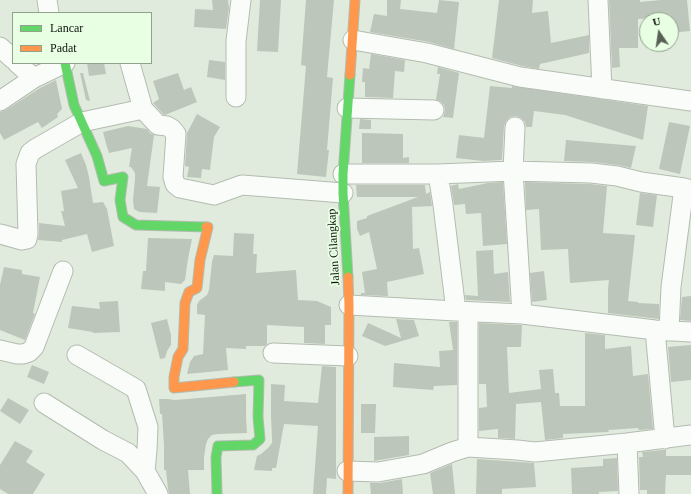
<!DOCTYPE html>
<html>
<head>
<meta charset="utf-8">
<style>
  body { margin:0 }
  #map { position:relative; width:691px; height:494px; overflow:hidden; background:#e0ebdd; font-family:"Times New Roman",serif }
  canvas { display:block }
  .legend { position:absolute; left:12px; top:12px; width:140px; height:52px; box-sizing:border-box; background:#e9ffe4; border:1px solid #91a18e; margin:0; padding:5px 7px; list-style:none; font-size:12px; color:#0d150c }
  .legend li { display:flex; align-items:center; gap:8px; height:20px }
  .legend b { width:20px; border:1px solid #91a18e }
  .north { position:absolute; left:639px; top:12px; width:40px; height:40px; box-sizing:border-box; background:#e9ffe4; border:1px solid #91a18e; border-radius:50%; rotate:347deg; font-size:11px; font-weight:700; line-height:16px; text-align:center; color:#0d150c }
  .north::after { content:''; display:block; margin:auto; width:14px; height:18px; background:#576055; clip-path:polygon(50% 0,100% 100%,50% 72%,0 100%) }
</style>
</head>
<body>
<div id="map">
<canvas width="691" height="494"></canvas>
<ul class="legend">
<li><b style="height:5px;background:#63d668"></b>Lancar</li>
<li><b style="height:5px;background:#ff974d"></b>Padat</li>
</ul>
<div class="north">U</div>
</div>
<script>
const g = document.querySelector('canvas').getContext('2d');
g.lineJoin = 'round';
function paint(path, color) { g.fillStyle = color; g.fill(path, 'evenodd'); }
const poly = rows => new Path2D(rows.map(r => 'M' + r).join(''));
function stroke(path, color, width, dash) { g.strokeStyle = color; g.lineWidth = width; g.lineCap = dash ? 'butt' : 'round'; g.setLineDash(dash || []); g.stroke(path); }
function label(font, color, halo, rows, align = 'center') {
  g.font = font + ' "Times New Roman",serif'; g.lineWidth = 3.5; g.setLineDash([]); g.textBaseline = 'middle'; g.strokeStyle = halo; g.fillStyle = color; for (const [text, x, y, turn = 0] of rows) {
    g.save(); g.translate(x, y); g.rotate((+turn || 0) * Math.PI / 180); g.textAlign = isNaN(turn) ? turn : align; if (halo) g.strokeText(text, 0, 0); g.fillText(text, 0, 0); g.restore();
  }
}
const building = poly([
  [212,0,228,0,229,8,226,29,194,27,195,9,213,10],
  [260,0,281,0,278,52,257,51],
  [306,0,334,0,327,77,333,78,327,150,329,150,326,177,297,174,306,66,301,65],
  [387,0,401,0,400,9,437,13,439,0,459,2,454,49,429,42,370,32,374,14,387,16],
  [499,0,533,0,532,13,548,11,551,43,589,35,589,53,540,64,539,69,522,66,492,58],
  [609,0,640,0,640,2,661,0,687,0,690,31,671,33,671,20,661,20,661,18,638,19,638,48,619,48,620,67,612,68],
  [371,54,405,60,404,72,395,71,393,98,365,97,365,82,362,82,363,68,369,69],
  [209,60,225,62,225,80,207,77],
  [87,63,104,63,106,74,89,76],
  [438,67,459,73,453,118,443,117,445,111,444,105,440,101,436,100,440,74,437,74],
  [80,73,83,73,90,101,86,100],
  [178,73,184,90,191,87,197,102,165,115,163,114,153,103,159,99,153,81],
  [56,80,62,109,57,114,58,117,42,128,38,122,4,140,0,133,0,112,6,110,40,88],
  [490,86,512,88,512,86,648,106,643,140,565,115,534,111,532,127,526,127,525,122,521,118,516,116,510,117,506,121,504,126,502,160,483,161,456,158,459,135,484,138],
  [197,114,220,127,214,137,210,170,202,169,201,178,187,177,189,167,185,166,187,133],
  [360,119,371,120,371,129,359,129],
  [669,122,690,126,680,174,659,169],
  [128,126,147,129,150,133,154,135,147,186,160,187,157,213,139,212,134,209,133,200,135,179,135,173,131,167,129,167,132,148,109,153,107,147,103,132],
  [362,133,403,134,403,158,409,157,409,163,362,163],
  [566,140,636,146,631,168,618,165,592,162,564,161],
  [81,153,86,165,89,177,93,203,103,202,107,209,114,246,92,252,87,234,62,240,62,242,38,240,39,234,39,223,65,226,61,211,64,211,61,191,78,188,65,160],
  [503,182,507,244,483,246,481,213,466,214,465,204,454,205,451,186,458,184,459,189,488,183],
  [525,182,590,184,607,186,603,233,635,235,628,301,638,302,638,303,659,304,659,319,608,313,608,289,609,280,570,283,568,249,541,250,539,209,526,210],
  [356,185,425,185,426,194,430,192,432,206,412,207,413,249,419,248,424,274,387,282,388,296,361,295,361,293,365,293,362,272,377,269,369,232,360,236,357,229,357,221,367,218,367,216,418,197,357,197],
  [640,193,657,195,653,227,636,225],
  [234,233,254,234,253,254,257,254,256,273,296,270,298,300,317,301,331,307,331,325,325,325,325,344,304,343,304,327,267,325,267,344,265,346,246,346,246,349,226,348,228,370,187,374,190,362,194,356,203,354,205,315,197,314,197,305,199,301,207,295,209,290,212,262,214,255,233,256],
  [148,238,192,239,188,259,185,280,181,284,165,282,165,291,141,289,143,271,146,271],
  [493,250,494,274,508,272,510,302,466,300,465,295,478,296,476,251],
  [4,267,22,270,22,274,40,277,33,313,35,314,25,340,0,330,0,285],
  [544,271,547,300,532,302,530,273],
  [691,296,691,321,680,320,682,297],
  [118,301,120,332,93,333,93,332,68,328,72,306,100,309,99,302],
  [167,319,171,335,171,345,167,351,165,358,160,359,151,323],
  [396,319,414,320,419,336,385,346,362,336,368,323,401,338],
  [449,322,457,322,457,385,434,386,433,390,393,387,394,363,440,367,439,351,453,350],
  [479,323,522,325,521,347,507,347,509,393,541,389,539,370,553,369,555,393,559,393,560,406,585,406,585,333,605,335,605,349,631,346,633,376,648,374,653,429,639,430,638,428,608,430,609,432,563,434,563,438,545,440,541,402,516,404,515,439,498,438,498,429,479,431,479,408,487,407,486,384,479,384],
  [691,345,691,380,671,382,668,347],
  [32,365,49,372,44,384,27,377],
  [322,366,336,367,336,479,327,478,326,494,313,494,318,426,284,424,276,468,272,468,272,471,254,470,257,456,261,454,268,448,272,443,272,438,271,417,271,384,285,385,284,401,318,403],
  [246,394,246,417,247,433,218,434,212,435,208,439,206,444,204,457,204,470,188,470,190,494,169,494,168,489,166,470,164,470,164,445,162,414,160,414,159,399,168,399,175,400],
  [8,398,29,410,20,424,0,411],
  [361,404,376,404,375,433,361,433],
  [409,436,409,455,374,461,374,437],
  [15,441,33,451,26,462,45,474,33,494,8,494,0,489,0,465],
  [663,450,666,450,666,456,691,456,691,475,666,475,665,494,647,494,647,490,640,490,639,457,643,457,642,452],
  [617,458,618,491,599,492,599,494,572,494,571,468,603,466,603,459],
  [477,459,534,463,536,487,502,489,502,494,476,494],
  [452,464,455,494,433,494,430,473],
  [402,479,403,494,371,494,370,483,380,483]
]);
const street = poly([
  [47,0,49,13],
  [598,0,602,89],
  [353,40,427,53,520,77,691,101],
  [0,47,13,59],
  [17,63,34,78],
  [130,63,143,109,156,123,158,125,167,126,172,129,176,134,173,177,175,184,180,188,214,195,242,185,343,193],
  [236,97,236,41,241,0],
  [0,101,34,78,65,63],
  [347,108,434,110],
  [515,127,513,171,522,314],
  [343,174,438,174,513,171,591,173,617,176,641,182,684,188,691,190],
  [438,174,443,205,456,311],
  [0,234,22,240,27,239,28,234,26,164,30,153,35,149,82,122,143,109],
  [349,305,456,311,522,314,655,330,691,332],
  [468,312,468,447],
  [655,330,665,439],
  [669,331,671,287,684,188],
  [0,350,17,354,23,354,29,352,34,347,63,271],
  [273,353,348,356],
  [77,355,136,389,148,427,147,450,145,471],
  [44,403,103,440,128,453,145,471,158,494],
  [627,443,629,494],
  [347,471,378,472,423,464,452,452,468,447,517,450,535,452,627,443,691,435]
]);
const fast = poly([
  [65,63,74,105,97,156,104,181,123,177,120,200,123,217,136,225,206,227],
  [348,277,343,193,343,174,350,75],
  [217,494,216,457,218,446,253,445,260,439,258,417,259,380,234,382]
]);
const slow = poly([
  [350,75,355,0],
  [206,227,208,227,200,260,197,288,189,292,185,303,183,349,178,357,174,377,174,388,234,382],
  [348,277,349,305,348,494]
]);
const streetNames = [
  ["Jalan Cilangkap",334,247,-93]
];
paint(building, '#bcc6ba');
stroke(street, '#b3bcb0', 21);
stroke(fast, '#b3bcb0', 11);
stroke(slow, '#b3bcb0', 11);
stroke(street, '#fafcfa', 19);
stroke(fast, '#63d668', 9);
stroke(slow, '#ff974d', 9);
label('12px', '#0d150c', '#e9ffe4', streetNames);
</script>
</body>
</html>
